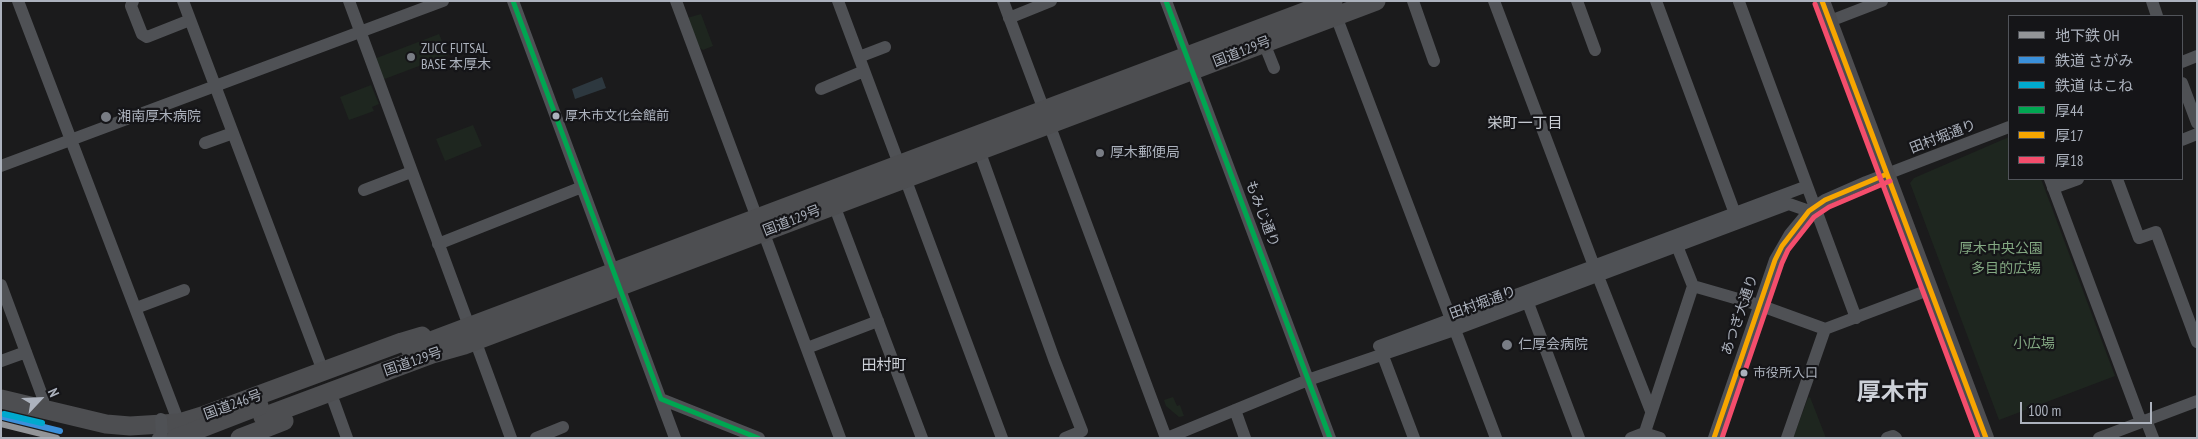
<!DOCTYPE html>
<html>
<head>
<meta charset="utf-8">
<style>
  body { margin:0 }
  #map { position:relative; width:2198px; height:439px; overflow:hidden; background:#1b1b1c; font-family:"PT Sans Narrow","Noto Sans JP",sans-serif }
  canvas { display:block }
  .frame { position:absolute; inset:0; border:2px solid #acb2bd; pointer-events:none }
  .legend { position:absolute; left:2008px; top:15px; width:175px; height:165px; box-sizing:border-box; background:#151518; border:1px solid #51545a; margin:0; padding:6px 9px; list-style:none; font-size:15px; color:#acb2bd }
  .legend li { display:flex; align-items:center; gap:10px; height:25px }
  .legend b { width:25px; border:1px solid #51545a }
  .north { position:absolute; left:15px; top:374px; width:50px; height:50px; -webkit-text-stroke:4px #151518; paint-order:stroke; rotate:65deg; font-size:14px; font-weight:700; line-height:20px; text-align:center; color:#acb2bd }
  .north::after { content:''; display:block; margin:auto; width:18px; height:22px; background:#acb2bd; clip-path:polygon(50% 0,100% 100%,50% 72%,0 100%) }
  .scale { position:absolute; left:2020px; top:402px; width:132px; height:22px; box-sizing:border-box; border:2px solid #acb2bd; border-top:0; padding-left:6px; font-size:15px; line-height:18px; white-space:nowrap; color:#acb2bd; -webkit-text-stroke:4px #151518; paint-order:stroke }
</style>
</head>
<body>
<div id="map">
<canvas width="2198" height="439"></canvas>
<div class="frame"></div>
<ul class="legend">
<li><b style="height:6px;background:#939598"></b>地下鉄 OH</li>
<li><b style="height:6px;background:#3a90db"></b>鉄道 さがみ</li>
<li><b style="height:6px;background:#00a9ce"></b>鉄道 はこね</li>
<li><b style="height:6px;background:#00a651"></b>厚44</li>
<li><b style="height:6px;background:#f7a600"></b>厚17</li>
<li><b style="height:6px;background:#f44d6c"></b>厚18</li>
</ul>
<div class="north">N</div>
<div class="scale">100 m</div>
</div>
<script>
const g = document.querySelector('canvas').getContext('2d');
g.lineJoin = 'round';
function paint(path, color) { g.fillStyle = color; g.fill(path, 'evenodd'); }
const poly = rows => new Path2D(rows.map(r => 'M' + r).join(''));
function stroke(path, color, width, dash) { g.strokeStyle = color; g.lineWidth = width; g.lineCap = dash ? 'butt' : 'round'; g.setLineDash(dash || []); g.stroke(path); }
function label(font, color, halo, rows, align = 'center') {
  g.font = font + ' "PT Sans Narrow","Noto Sans JP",sans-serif'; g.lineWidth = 4.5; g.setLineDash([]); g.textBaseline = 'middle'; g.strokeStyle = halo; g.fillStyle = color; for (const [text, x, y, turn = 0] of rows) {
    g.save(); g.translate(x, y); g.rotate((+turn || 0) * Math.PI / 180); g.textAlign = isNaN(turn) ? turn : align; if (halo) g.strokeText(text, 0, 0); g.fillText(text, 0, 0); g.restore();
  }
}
const green = poly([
  [701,14,713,46,703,50,700,48,687,18],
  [439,34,448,55,382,80,374,59],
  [371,85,379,104,372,107,374,111,349,120,340,97],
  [473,125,482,146,445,161,436,139],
  [2009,137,2009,179,2041,179,2115,376,1999,420,1910,183,1914,178],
  [1173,397,1177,406,1180,405,1184,416,1179,417,1166,406,1164,400],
  [1810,397,1826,438,1793,438,1808,398]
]);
const water = poly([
  [602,77,606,88,575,99,572,89]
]);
const minor = poly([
  [18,1,179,423],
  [133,1,131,6,142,34,147,37,190,20],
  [183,1,323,371],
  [349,1,469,326],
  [513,1,675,438],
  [676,1,757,218],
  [838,1,899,164],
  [1003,1,1044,110],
  [1166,1,1330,438],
  [1413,1,1434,61],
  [1494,1,1594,266,1651,411],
  [1577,1,1595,50],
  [1656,1,1737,219],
  [2152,1,2157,16],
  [1739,2,1856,318],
  [1336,16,1496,438],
  [1009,18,1051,1],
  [1830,21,1882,1],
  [1264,43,1274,68],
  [859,57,885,47],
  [2182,62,2197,56],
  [2182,83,2197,123],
  [821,89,864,71],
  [1049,124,1166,438],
  [2182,140,2197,134],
  [205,143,233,133],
  [979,150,1054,359,1082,431,1065,438],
  [1,166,443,1],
  [905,178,1002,438],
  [2050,179,2141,422],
  [2117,179,2139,238,2156,232,2197,342],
  [2053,188,2078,179],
  [364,190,411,172],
  [834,205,922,438],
  [763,231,840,438],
  [438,244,582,187],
  [1677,246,1693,286,1759,305,1825,329,1931,289],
  [1,285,43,398,43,409],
  [1528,303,1579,438],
  [136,308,184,290],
  [475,340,511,438],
  [1379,346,1807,186],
  [807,348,878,321],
  [1383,356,1414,438],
  [1,361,26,352],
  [661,399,759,438],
  [334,402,347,438],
  [1235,410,1245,438],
  [2146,420,2153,438],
  [536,438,563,427],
  [1167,438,1308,380,1454,330,1789,204,1809,211],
  [1631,438,1644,433,1660,438],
  [1643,438,1693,286],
  [1714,438,1775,260,1790,234,1809,211,1825,200,1866,182,2009,127],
  [1787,438,1825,329],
  [1887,438,1893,436,1896,438],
  [2099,438,2197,401]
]);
const major = poly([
  [1822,1,1986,438]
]);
const highway = poly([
  [410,349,1333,1],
  [1,399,106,424,130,426,179,423,205,415,402,342,422,336],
  [263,417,432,354,464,345,1376,1],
  [240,438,284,421]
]);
const minorBridge = poly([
  [158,438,162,436,161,419]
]);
const highwayBridge = poly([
  [176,438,259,406]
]);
const bus1 = poly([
  [513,1,661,399,758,438],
  [1166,1,1330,438]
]);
const bus2 = poly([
  [1822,1,1986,438],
  [1714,438,1775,260,1782,246,1809,211,1825,200,1887,174]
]);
const bus3 = poly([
  [1815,4,1978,438],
  [1722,438,1782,263,1788,250,1814,217,1829,207,1890,181]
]);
const rail1 = poly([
  [3,417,60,431]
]);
const rail2 = poly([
  [4,414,42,423]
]);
const metro1 = poly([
  [1,424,57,438]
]);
const markers = [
  [411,57,5,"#797d85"],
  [556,116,4.5,"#acb2bd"],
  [106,117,6,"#797d85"],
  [1100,153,5,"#797d85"],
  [1507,345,6,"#797d85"],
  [1744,373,4.5,"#acb2bd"]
];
const busNames = [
  ["厚木市文化会館前",565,116],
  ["市役所入口",1753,373]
];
const poiNames = [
  ["ZUCC FUTSAL",421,49],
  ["BASE 本厚木",421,65],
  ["湘南厚木病院",117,117],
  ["厚木郵便局",1110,153],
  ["仁厚会病院",1518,345]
];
const streetNames = [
  ["国道129号",1242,52,-21],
  ["田村堀通り",1943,137,-21],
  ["もみじ通り",1262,214,69],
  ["国道129号",792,221,-21],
  ["田村堀通り",1483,303,-20],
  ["あつぎ大通り",1740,315,-71],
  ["国道129号",413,362,-19],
  ["国道246号",233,405,-20]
];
const parkNames = [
  ["厚木中央公園",2001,249],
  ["多目的広場",2006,269],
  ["小広場",2034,344]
];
const neighbourhoodNames = [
  ["栄町一丁目",1525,124],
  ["田村町",884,366]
];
const townNames = [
  ["厚木市",1893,393]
];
paint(green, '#1e261f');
paint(water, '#2d383f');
stroke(minor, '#4f5155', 12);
stroke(major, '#4d4d50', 16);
stroke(highway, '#4d4e51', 19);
stroke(minorBridge, '#4f5155', 12);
stroke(highwayBridge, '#4d4e51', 19);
stroke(bus1, '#00a651', 5);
stroke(bus2, '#f7a600', 5);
stroke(bus3, '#f44d6c', 5);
stroke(rail1, '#3a90db', 6);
stroke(rail2, '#00a9ce', 6);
stroke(metro1, '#939598', 6);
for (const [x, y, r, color] of markers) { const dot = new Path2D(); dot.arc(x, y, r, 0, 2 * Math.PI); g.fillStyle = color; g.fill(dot); stroke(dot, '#151518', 2); }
label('13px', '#acb2bd', '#151518', busNames, 'left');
label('14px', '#acb2bd', '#151518', poiNames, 'left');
label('14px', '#acb2bd', '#151518', streetNames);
label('14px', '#83a882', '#151518', parkNames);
label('15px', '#cdd1d8', '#151518', neighbourhoodNames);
label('bold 24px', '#cdd1d8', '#151518', townNames);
</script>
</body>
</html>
